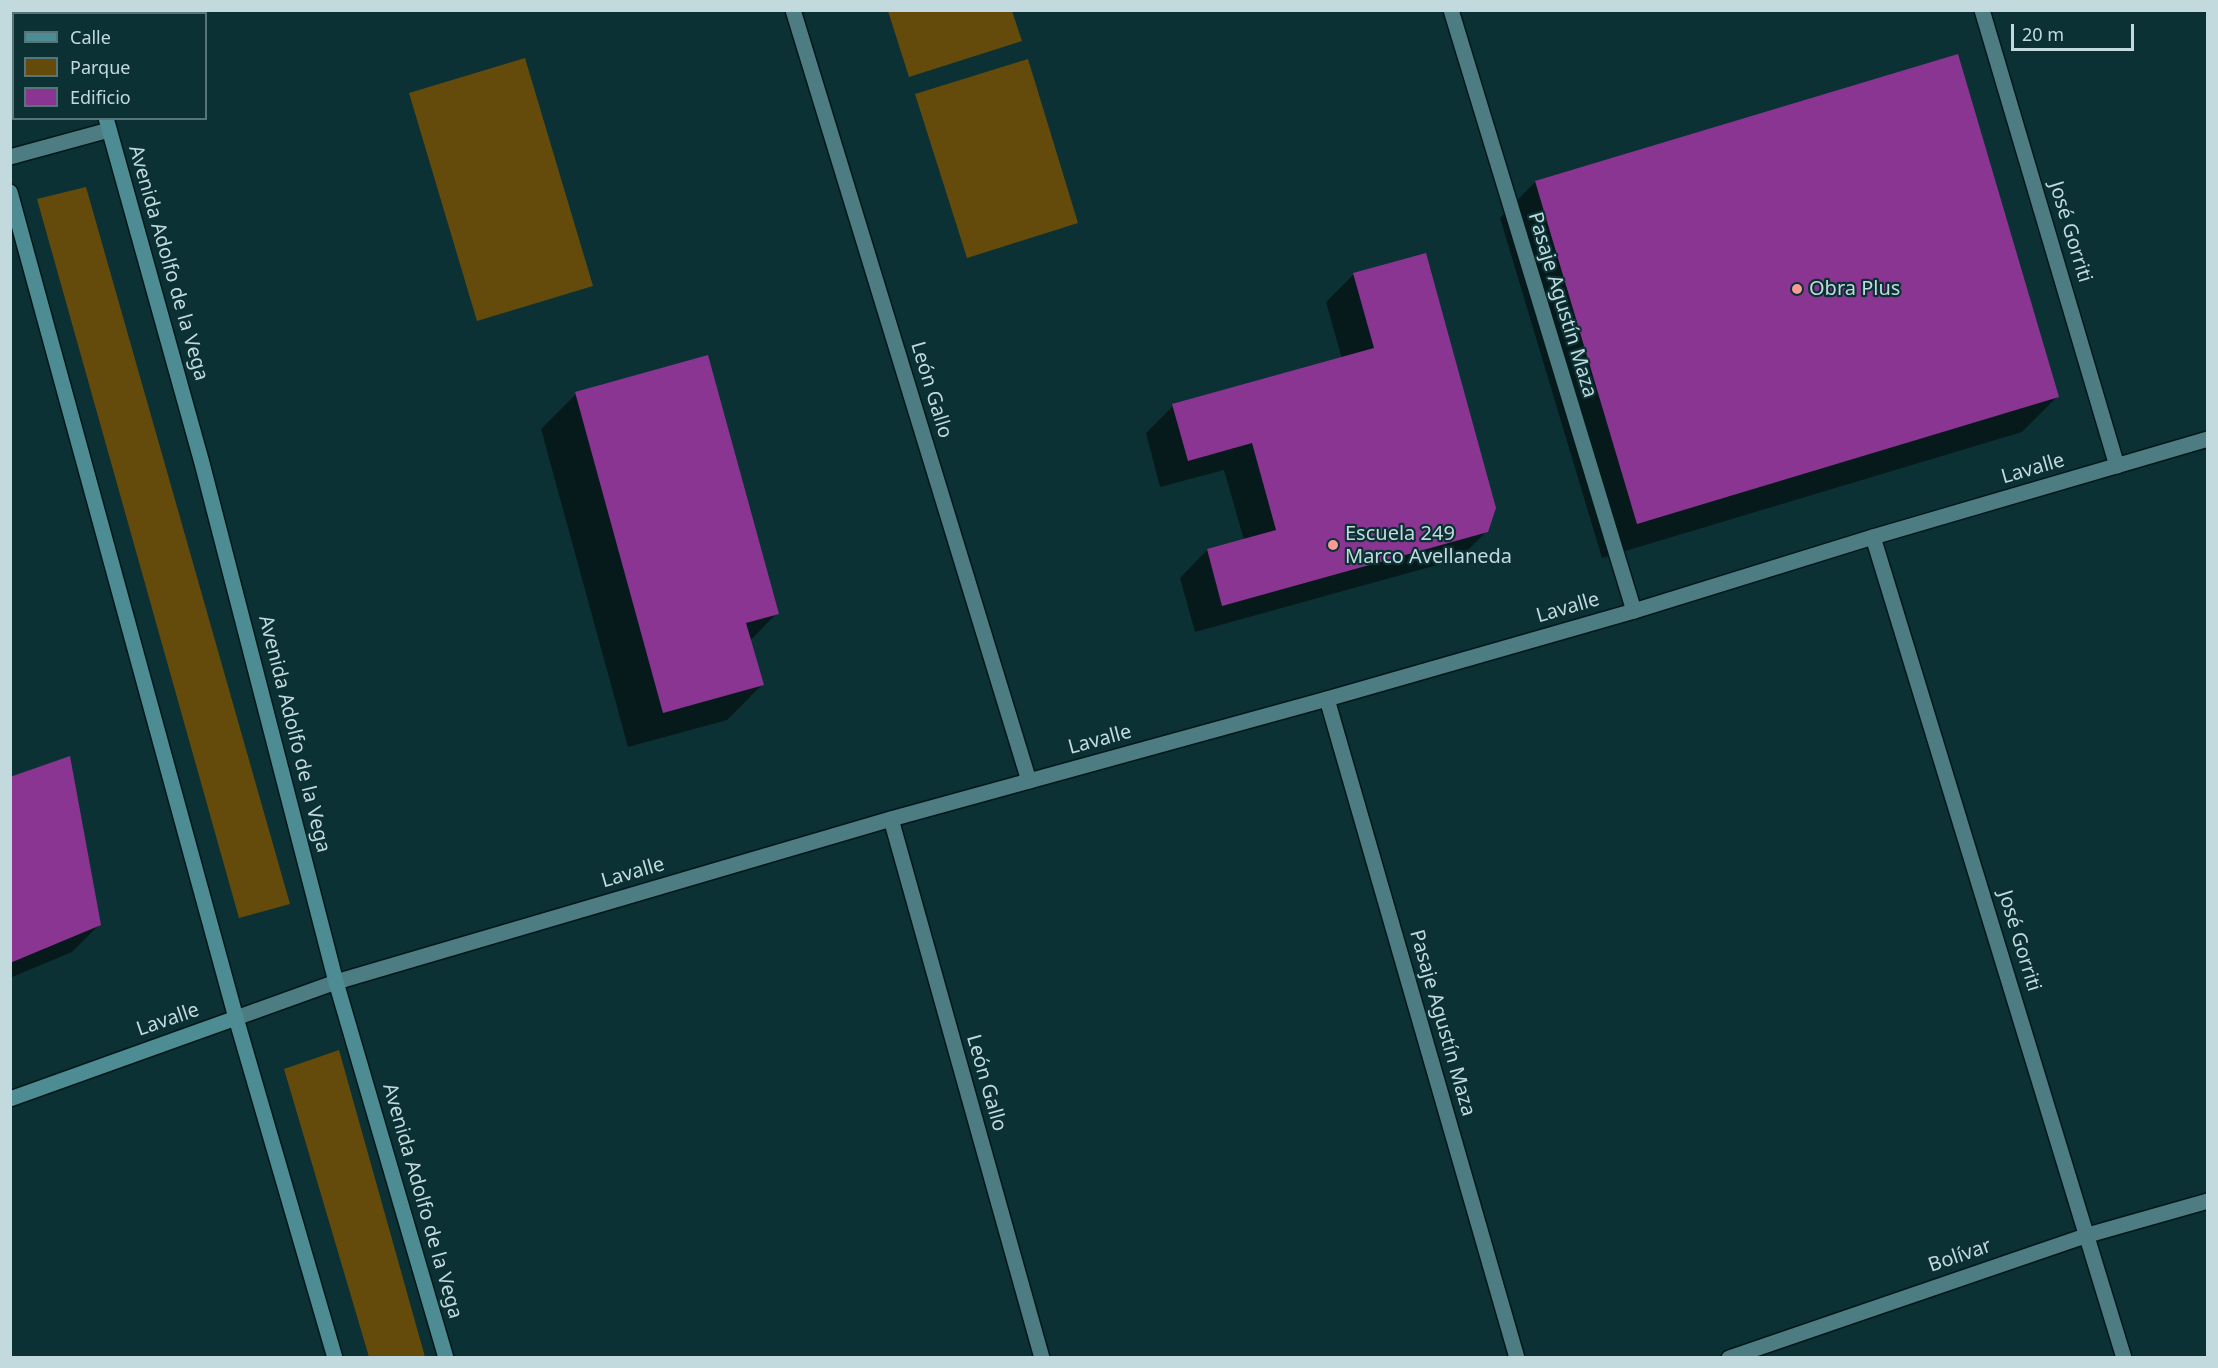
<!DOCTYPE html>
<html>
<head>
<meta charset="utf-8">
<style>
  body { margin:0 }
  #map { position:relative; width:2218px; height:1368px; overflow:hidden; background:#0c3135; font-family:"Noto Sans",sans-serif }
  canvas { display:block }
  .frame { position:absolute; inset:0; border:12px solid #c2dadd; pointer-events:none }
  .legend { position:absolute; left:12px; top:12px; width:195px; height:108px; box-sizing:border-box; background:#0c3135; border:2px solid #557578; margin:0; padding:8px 10px; list-style:none; font-size:18px; color:#c2dadd }
  .legend li { display:flex; align-items:center; gap:12px; height:30px }
  .legend b { width:30px; border:2px solid #557578 }
  .scale { position:absolute; left:2011px; top:24px; width:123px; height:27px; box-sizing:border-box; border:3px solid #c2dadd; border-top:0; padding-left:8px; font-size:18px; line-height:21px; white-space:nowrap; color:#c2dadd; -webkit-text-stroke:4px #0c3135; paint-order:stroke }
</style>
</head>
<body>
<div id="map">
<canvas width="2218" height="1368"></canvas>
<div class="frame"></div>
<ul class="legend">
<li><b style="height:8px;background:#4d8c93"></b>Calle</li>
<li><b style="height:16px;background:#644b0c"></b>Parque</li>
<li><b style="height:16px;background:#8b3592"></b>Edificio</li>
</ul>
<div class="scale">20 m</div>
</div>
<script>
const g = document.querySelector('canvas').getContext('2d');
g.lineJoin = 'round';
function paint(path, color) { g.fillStyle = color; g.fill(path, 'evenodd'); }
const poly = rows => new Path2D(rows.map(r => 'M' + r).join(''));
function stroke(path, color, width, dash) { g.strokeStyle = color; g.lineWidth = width; g.lineCap = dash ? 'butt' : 'round'; g.setLineDash(dash || []); g.stroke(path); }
function label(font, color, halo, rows, align = 'center') {
  g.font = font + ' "Noto Sans",sans-serif'; g.lineWidth = 4.5; g.setLineDash([]); g.textBaseline = 'middle'; g.strokeStyle = halo; g.fillStyle = color; for (const [text, x, y, turn = 0] of rows) {
    g.save(); g.translate(x, y); g.rotate((+turn || 0) * Math.PI / 180); g.textAlign = isNaN(turn) ? turn : align; if (halo) g.strokeText(text, 0, 0); g.fillText(text, 0, 0); g.restore();
  }
}
const green = poly([
  [10,11,39,11,40,13,14,14,13,91,10,80],
  [888,11,1012,11,1022,41,909,77],
  [525,58,593,286,477,321,409,93],
  [1028,59,1078,223,967,258,915,94],
  [86,187,290,904,239,918,37,199],
  [339,1050,425,1357,369,1357,284,1069]
]);
const shadow = poly([
  [1957,56,2057,397,2022,432,1602,558,1500,218,1535,182],
  [1354,274,1487,531,1459,559,1195,632,1180,578,1207,550,1244,540,1224,470,1160,487,1146,433,1173,406,1342,359,1326,302],
  [576,394,777,613,750,641,762,685,727,720,628,747,541,429],
  [10,779,100,924,72,952,10,978]
]);
const building = poly([
  [1958,54,2059,397,1637,524,1535,181],
  [1426,253,1496,508,1488,532,1222,606,1207,549,1276,530,1252,443,1188,461,1172,404,1374,348,1353,273],
  [708,355,779,614,746,623,764,685,663,713,575,392],
  [70,756,101,925,10,963,10,777]
]);
const minor = poly([
  [793,10,1029,781],
  [1451,10,1634,611],
  [1982,10,2117,466],
  [10,157,109,130],
  [1873,537,2124,1358],
  [1327,699,1517,1358],
  [891,819,1042,1358],
  [1729,1358,2088,1235,2208,1201]
]);
const tertiary = poly([
  [236,1018,336,982,891,819,1327,699,1634,611,1873,537,2208,439]
]);
const secondary = poly([
  [75,10,76,14],
  [106,118,202,463,336,982,446,1358],
  [10,192,236,1018,335,1358],
  [10,1099,236,1018]
]);
const markers = [
  [1797,289,6,"#f59c95"],
  [1333,545,6,"#f59c95"]
];
const streetNames = [
  ["José Gorriti",2070,232,73],
  ["Avenida Adolfo de la Vega",168,263,74],
  ["Pasaje Agustín Maza",1562,305,73],
  ["León Gallo",931,390,73],
  ["Lavalle",2033,469,-16],
  ["Lavalle",1568,608,-16],
  ["Avenida Adolfo de la Vega",294,734,76],
  ["Lavalle",1100,740,-15],
  ["Lavalle",633,873,-16],
  ["José Gorriti",2019,941,73],
  ["Lavalle",168,1020,-19],
  ["Pasaje Agustín Maza",1442,1023,74],
  ["León Gallo",986,1083,74],
  ["Avenida Adolfo de la Vega",422,1201,74],
  ["Bolívar",1960,1256,-19]
];
const poiNames = [
  ["Obra Plus",1809,289],
  ["Escuela 249",1345,534],
  ["Marco Avellaneda",1345,557]
];
paint(green, '#644b0c');
paint(shadow, '#0007');
paint(building, '#8b3592');
stroke(minor, '#01181a', 18);
stroke(tertiary, '#01181a', 18);
stroke(secondary, '#01181a', 18);
stroke(minor, '#4d7d82', 15);
stroke(tertiary, '#4d7d82', 15);
stroke(secondary, '#4d8c93', 15);
for (const [x, y, r, color] of markers) { const dot = new Path2D(); dot.arc(x, y, r, 0, 2 * Math.PI); g.fillStyle = color; g.fill(dot); stroke(dot, '#0c3135', 2); }
label('20px', '#c2dadd', '#0c3135', streetNames);
label('20px', '#c2dadd', '#0c3135', poiNames, 'left');
</script>
</body>
</html>
